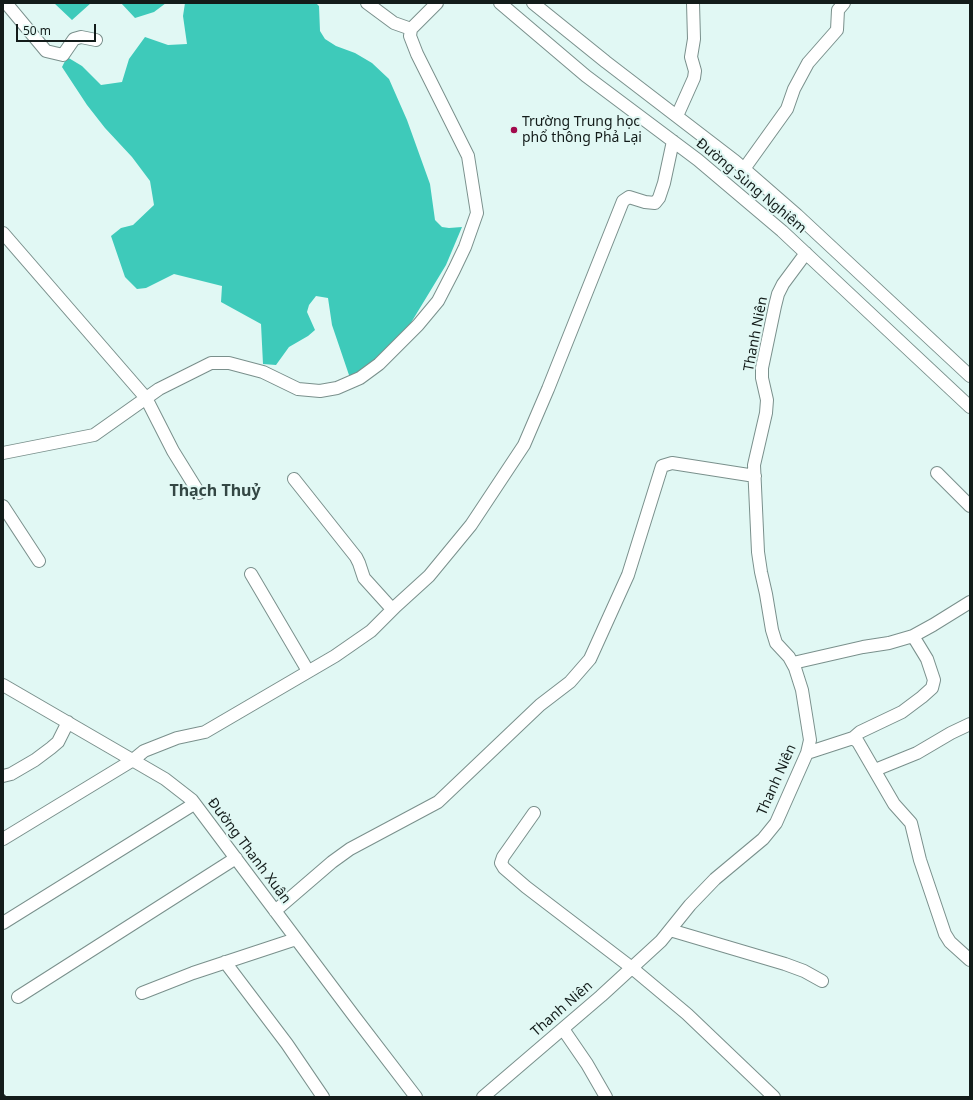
<!DOCTYPE html>
<html>
<head>
<meta charset="utf-8">
<style>
  body { margin:0 }
  #map { position:relative; width:973px; height:1100px; overflow:hidden; background:#e1f8f4; font-family:"Noto Sans",sans-serif }
  canvas { display:block }
  .frame { position:absolute; inset:0; border:4px solid #131c1a; pointer-events:none }
  .scale { position:absolute; left:16px; top:24px; width:80px; height:18px; box-sizing:border-box; border:2px solid #131c1a; border-top:0; padding-left:5px; font-size:12px; line-height:14px; white-space:nowrap; color:#131c1a; -webkit-text-stroke:3px #e1f8f4; paint-order:stroke }
</style>
</head>
<body>
<div id="map">
<canvas width="973" height="1100"></canvas>
<div class="frame"></div>
<div class="scale">50 m</div>
</div>
<script>
const g = document.querySelector('canvas').getContext('2d');
g.lineJoin = 'round';
function paint(path, color) { g.fillStyle = color; g.fill(path, 'evenodd'); }
const poly = rows => new Path2D(rows.map(r => 'M' + r).join(''));
function stroke(path, color, width, dash) { g.strokeStyle = color; g.lineWidth = width; g.lineCap = dash ? 'butt' : 'round'; g.setLineDash(dash || []); g.stroke(path); }
function label(font, color, halo, rows, align = 'center') {
  g.font = font + ' "Noto Sans",sans-serif'; g.lineWidth = 4; g.setLineDash([]); g.textBaseline = 'middle'; g.strokeStyle = halo; g.fillStyle = color; for (const [text, x, y, turn = 0] of rows) {
    g.save(); g.translate(x, y); g.rotate((+turn || 0) * Math.PI / 180); g.textAlign = isNaN(turn) ? turn : align; if (halo) g.strokeText(text, 0, 0); g.fillText(text, 0, 0); g.restore();
  }
}
const forest = poly([
  [54,3,91,3,72,20],
  [121,3,166,3,154,12,135,18],
  [185,3,316,3,319,6,320,31,325,39,336,46,355,53,372,63,389,79,407,120,430,184,435,220,442,227,449,228,462,227,446,265,406,331,377,361,350,378,332,325,328,298,316,296,309,305,307,312,315,330,308,336,289,347,276,365,263,364,261,324,221,302,222,286,174,274,146,288,137,289,125,277,111,236,121,228,133,225,154,205,150,181,132,157,105,128,87,105,62,67,67,57,82,66,101,85,122,82,129,59,145,37,168,45,187,44,183,16]
]);
const minor = poly([
  [6,3,46,51,63,55,74,39,81,37,96,40],
  [367,3,394,23,411,29],
  [500,3,586,76,698,160,782,231,970,407],
  [533,3,606,62,735,161,797,215,970,376],
  [677,116,694,78,695,71,691,57,694,39,693,3],
  [744,169,787,109,794,89,808,63,837,30,838,10,844,3],
  [3,233,146,398,173,451,199,493],
  [3,453,94,435,159,389,211,363,229,363,263,372,298,389,320,391,337,388,360,378,379,364,418,325,438,301,454,270,465,247,477,213,468,156,417,54,410,36,411,29,437,3],
  [937,473,970,506],
  [294,479,356,557,359,563,364,578,392,609],
  [3,506,39,561],
  [251,574,308,671],
  [793,663,863,647,889,643,913,636,933,625,970,602],
  [3,685,165,779,192,800,354,1016,416,1097],
  [853,738,860,732,902,712,922,697,932,688,934,680,927,659,913,636],
  [807,753,853,738,858,742,894,804,911,823,920,860,945,934,950,942,970,960],
  [875,770,917,753,951,733,970,724],
  [3,776,11,774,35,760,51,748,58,742,68,722],
  [534,813,503,857,501,863,504,868,526,887,632,968,687,1014,774,1097],
  [3,839,133,760,144,751,177,738,205,732,335,656,371,631,396,606,429,576,471,525,524,445,548,389,623,201,629,197,645,202,655,203,659,198,664,183,673,141],
  [275,911,332,862,350,849,438,802,540,705,570,682,590,659,628,575,662,466,672,463,755,476],
  [3,923,194,804],
  [670,930,785,964,804,971,822,981],
  [225,962,287,1044,323,1097],
  [142,993,193,973,296,939],
  [18,997,236,858],
  [563,1029,587,1064,606,1097],
  [483,1097,601,996,661,941,690,905,715,879,763,839,776,823,807,753,810,740,802,690,795,668,789,657,776,643,772,630,766,594,761,572,758,552,754,465,766,413,767,400,762,378,762,368,775,306,778,294,783,284,806,253]
]);
const rail = poly([
  [3,1095,5,1097]
]);
const markers = [
  [514,130,4,"#a10a4c"]
];
const poiNames = [
  ["Trường Trung học",522,122],
  ["phổ thông Phả Lại",522,138]
];
const streetNames = [
  ["Đường Sùng Nghiêm",751,186,40],
  ["Thanh Niên",756,334,-79],
  ["Thanh Niên",777,780,-66],
  ["Đường Thanh Xuân",249,851,53],
  ["Thanh Niên",562,1009,-41]
];
const quarterNames = [
  ["Thạch Thuỷ",215,491]
];
paint(forest, '#3ecaba');
stroke(minor, '#7a908c', 14);
stroke(minor, '#fff', 12);
stroke(rail, '#2a3533', 3, [5, 5]);
for (const [x, y, r, color] of markers) { const dot = new Path2D(); dot.arc(x, y, r, 0, 2 * Math.PI); g.fillStyle = color; g.fill(dot); stroke(dot, '#e1f8f4', 1.5); }
label('14px', '#131c1a', '#e1f8f4', poiNames, 'left');
label('14px', '#131c1a', '#e1f8f4', streetNames);
label('bold 16px', '#344744', '#e1f8f4', quarterNames);
</script>
</body>
</html>
